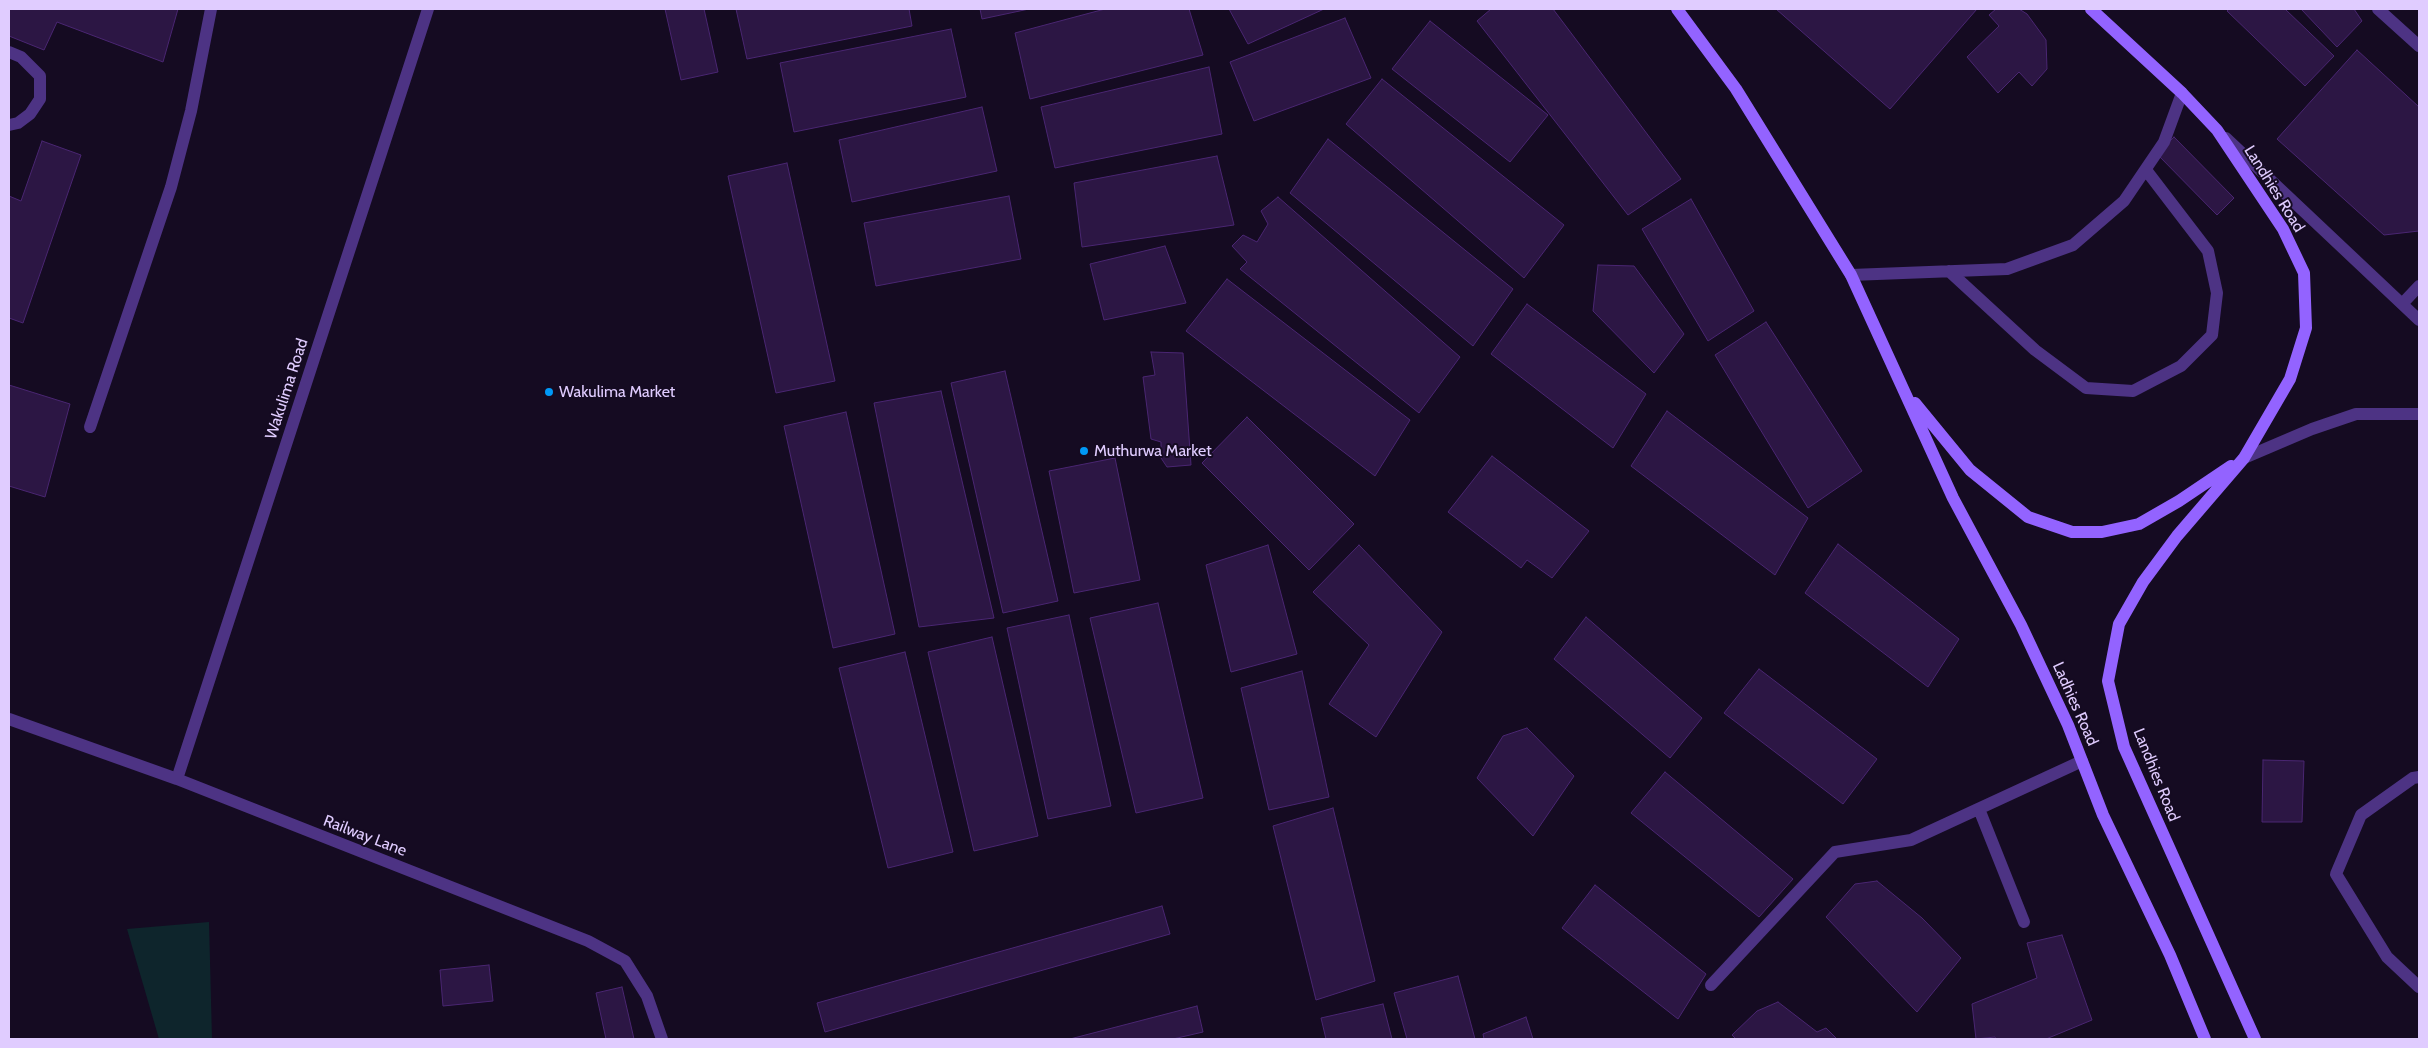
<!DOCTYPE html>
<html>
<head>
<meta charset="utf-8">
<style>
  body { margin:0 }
  #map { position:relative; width:2428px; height:1048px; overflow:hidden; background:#150b22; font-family:Cabin,sans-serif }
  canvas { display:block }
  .frame { position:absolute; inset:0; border:10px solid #e0ccff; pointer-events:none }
</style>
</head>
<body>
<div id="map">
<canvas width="2428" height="1048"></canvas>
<div class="frame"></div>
</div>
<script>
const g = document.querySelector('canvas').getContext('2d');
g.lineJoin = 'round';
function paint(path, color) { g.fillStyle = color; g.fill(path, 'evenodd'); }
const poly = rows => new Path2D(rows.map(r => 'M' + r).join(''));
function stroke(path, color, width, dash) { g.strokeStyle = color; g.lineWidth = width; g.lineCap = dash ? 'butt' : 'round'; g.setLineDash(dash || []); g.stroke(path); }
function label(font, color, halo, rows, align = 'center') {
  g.font = font + ' Cabin,sans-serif'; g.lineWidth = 4; g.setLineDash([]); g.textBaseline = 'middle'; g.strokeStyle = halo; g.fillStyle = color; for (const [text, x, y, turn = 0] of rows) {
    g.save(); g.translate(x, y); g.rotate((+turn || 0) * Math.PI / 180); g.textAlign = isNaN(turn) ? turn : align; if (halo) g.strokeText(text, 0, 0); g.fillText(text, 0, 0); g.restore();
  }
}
const green = poly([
  [209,922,212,1039,159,1039,127,929]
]);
const building = poly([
  [9,9,178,9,163,62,57,22,44,50,9,36,9,9],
  [665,9,704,9,718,72,681,80,665,9],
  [736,9,909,9,912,26,747,59,736,9],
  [980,9,1029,9,982,19,980,9],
  [1105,9,1189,9,1203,55,1030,99,1015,33,1105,9],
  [1229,9,1324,9,1248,44,1229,9],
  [1491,9,1553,9,1681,179,1628,215,1477,21,1491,9],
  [1776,9,1977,9,1890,109,1776,9],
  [1996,9,2019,9,2027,14,2046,40,2047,69,2032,86,2019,72,1998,93,1967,57,1999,26,1989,15,1996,9],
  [2229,9,2285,9,2334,56,2305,86,2227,11,2229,9],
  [2301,9,2354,9,2362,21,2337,47,2301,9],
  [1345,18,1371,78,1254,121,1230,62,1345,18],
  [1430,21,1548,115,1510,162,1392,69,1430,21],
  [951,29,966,97,794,132,780,63,951,29],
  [2357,50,2419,107,2419,231,2384,235,2277,139,2357,50],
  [1209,67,1222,134,1055,168,1041,107,1209,67],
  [1382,79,1564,225,1524,278,1346,124,1382,79],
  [982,107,997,171,852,202,839,140,982,107],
  [2174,137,2234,198,2217,215,2157,154,2174,137],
  [1328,139,1513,289,1473,346,1290,193,1328,139],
  [42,141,81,155,23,323,9,318,9,196,21,201,42,141],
  [1217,156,1234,225,1082,247,1074,183,1217,156],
  [787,163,835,381,776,393,728,176,787,163],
  [1009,196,1021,259,876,286,864,223,1009,196],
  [1278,197,1460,357,1419,413,1240,269,1247,262,1232,246,1243,235,1257,242,1268,224,1261,211,1278,197],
  [1691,199,1754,311,1708,341,1642,229,1691,199],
  [1165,246,1186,303,1104,320,1090,264,1165,246],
  [1598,265,1634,266,1684,334,1654,373,1593,311,1598,265],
  [1227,279,1410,420,1375,476,1186,331,1227,279],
  [1527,304,1646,394,1613,448,1491,354,1527,304],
  [1766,322,1862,471,1808,508,1715,355,1766,322],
  [1151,352,1183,353,1191,465,1167,467,1161,458,1161,442,1151,439,1143,377,1155,375,1151,352],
  [1005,371,1058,601,1003,613,951,383,1005,371],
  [9,385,70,404,45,497,9,486,9,385],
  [941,391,994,618,919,627,874,403,941,391],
  [1667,411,1808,518,1775,575,1631,466,1667,411],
  [846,412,895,634,833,648,784,426,846,412],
  [1247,417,1354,524,1309,570,1202,463,1247,417],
  [1492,456,1589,531,1552,578,1527,560,1521,568,1448,512,1492,456],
  [1115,458,1140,580,1074,593,1049,471,1115,458],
  [1838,544,1959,639,1928,687,1805,593,1838,544],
  [1268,545,1297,654,1231,672,1206,565,1268,545],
  [1359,545,1442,632,1376,737,1329,704,1369,645,1313,592,1359,545],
  [1158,603,1203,798,1136,813,1090,618,1158,603],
  [1069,615,1111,806,1048,819,1007,628,1069,615],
  [1586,617,1702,718,1670,758,1554,659,1586,617],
  [992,637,1038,836,974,851,928,652,992,637],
  [905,652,953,852,888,868,839,668,905,652],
  [1759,669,1877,759,1843,804,1724,713,1759,669],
  [1302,671,1329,797,1269,810,1241,688,1302,671],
  [1527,728,1574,776,1533,836,1477,778,1503,736,1527,728],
  [2263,760,2304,761,2302,822,2262,822,2263,760],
  [1665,772,1793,879,1759,917,1631,813,1665,772],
  [1333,808,1375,981,1316,1000,1273,826,1333,808],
  [1877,881,1922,918,1961,958,1917,1012,1826,917,1855,884,1877,881],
  [1595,885,1706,974,1678,1019,1562,928,1595,885],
  [1162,906,1170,934,825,1032,817,1003,1162,906],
  [2062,935,2092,1020,2046,1039,1996,1039,1995,1037,1976,1039,1972,1004,2037,978,2027,943,2062,935],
  [489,965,493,1001,443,1006,440,970,489,965],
  [1458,976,1475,1039,1407,1039,1394,993,1458,976],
  [622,987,634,1039,606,1039,596,993,622,987],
  [1778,1002,1817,1032,1826,1028,1837,1039,1736,1039,1732,1035,1757,1011,1778,1002],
  [1383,1004,1392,1039,1326,1039,1321,1018,1383,1004],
  [1197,1006,1203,1032,1173,1039,1070,1039,1197,1006],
  [1526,1017,1533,1039,1484,1039,1483,1034,1526,1017]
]);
const service = poly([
  [9,52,21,57,40,76,40,99,30,114,18,123,9,125],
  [1949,271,2035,350,2086,388,2133,391,2181,366,2212,335,2217,293,2208,251,2146,170],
  [1851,275,2007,269,2073,245,2124,201,2164,142,2182,93],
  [90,427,171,187,191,111,211,9],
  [9,719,177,779,588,941,625,961,647,996,662,1039],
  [2419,777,2413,778,2361,815,2336,874,2387,957,2419,987],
  [177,779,428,9],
  [1979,809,2024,922],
  [1711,985,1835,852,1911,840,2082,761]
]);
const minor = poly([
  [2378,9,2419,46],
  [2403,303,2419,286]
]);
const tertiary = poly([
  [2226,138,2419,320],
  [2244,458,2312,429,2356,414,2419,414]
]);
const secondary = poly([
  [1677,9,1736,89,1851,275,1953,498,2021,625,2068,725,2103,815,2170,955,2205,1039],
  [2091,9,2182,93,2217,130,2283,229,2304,273,2306,328,2290,379,2244,458,2177,536,2143,582,2119,624,2108,681,2124,747,2255,1039],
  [1915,403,1970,470,2028,517,2072,532,2102,532,2139,524,2179,501,2231,466]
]);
const markers = [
  [549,392,5,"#0099f7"],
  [1084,451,5,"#0099f7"]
];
const streetNames = [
  ["Landhies Road",2274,189,58],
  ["Wakulima Road",287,389,-72],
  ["Ladhies Road",2075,704,66],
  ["Landhies Road",2156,775,68],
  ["Railway Lane",365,836,21]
];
const poiNames = [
  ["Wakulima Market",559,392],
  ["Muthurwa Market",1094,451]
];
paint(green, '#0e252c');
paint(building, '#2c1644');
stroke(building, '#4a2672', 1);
stroke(service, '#4d3384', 12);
stroke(minor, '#4d3384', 12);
stroke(tertiary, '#4d3384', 12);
stroke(secondary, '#9363ff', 12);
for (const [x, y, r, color] of markers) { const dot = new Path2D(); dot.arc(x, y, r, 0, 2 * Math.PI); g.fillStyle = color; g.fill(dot); stroke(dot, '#150b22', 2); }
label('16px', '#e0ccff', '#150b22', streetNames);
label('16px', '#e0ccff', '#150b22', poiNames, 'left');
</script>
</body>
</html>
